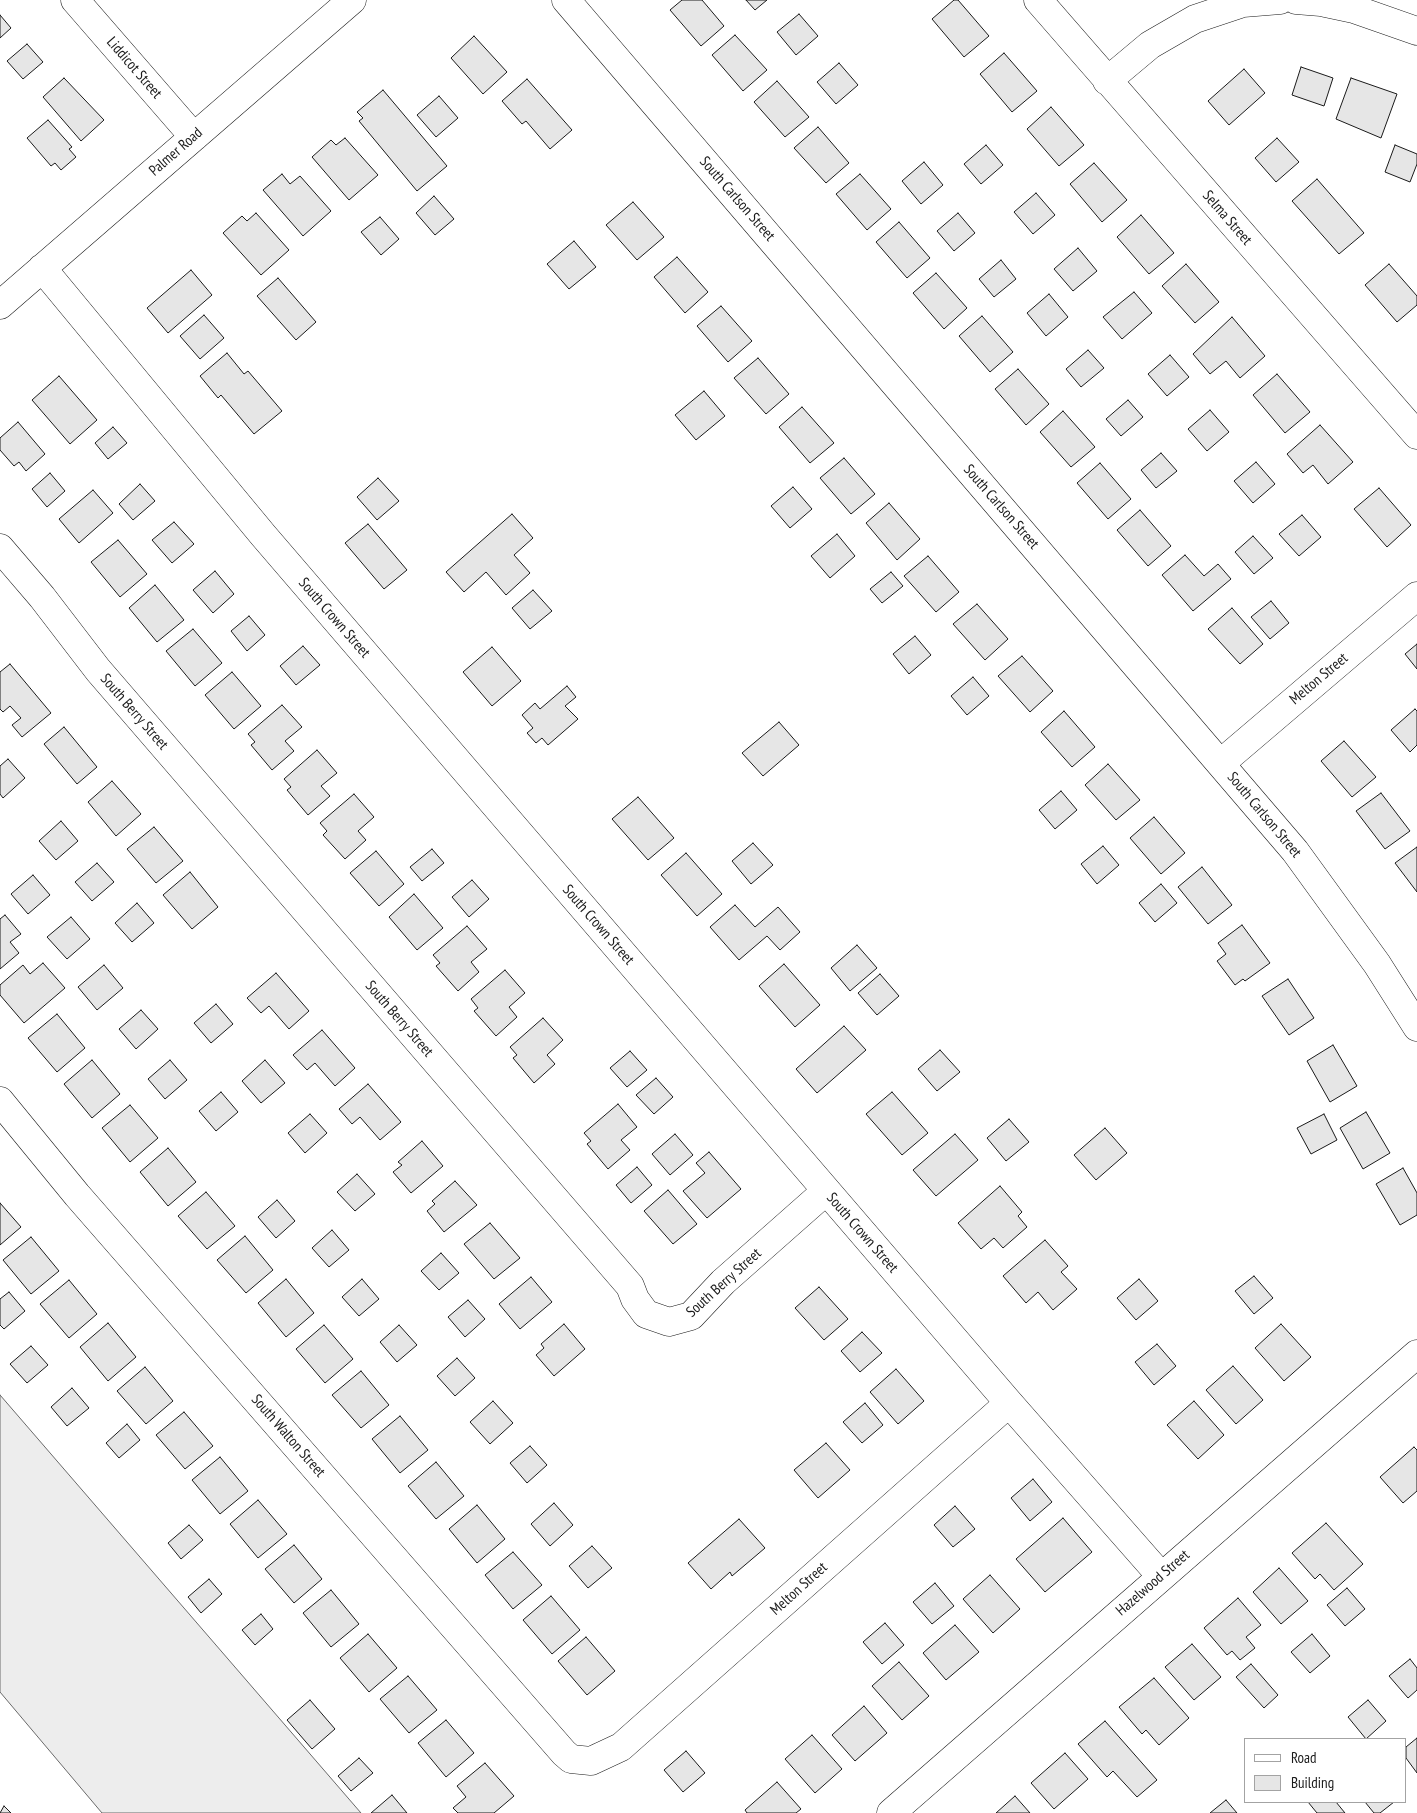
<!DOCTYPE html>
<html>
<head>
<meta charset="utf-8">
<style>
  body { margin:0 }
  #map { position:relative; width:1417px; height:1813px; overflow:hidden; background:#fff; font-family:"PT Sans Narrow",sans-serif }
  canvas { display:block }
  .legend { position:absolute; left:1244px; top:1738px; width:162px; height:65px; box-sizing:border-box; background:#fff; border:1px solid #a3a3a3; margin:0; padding:6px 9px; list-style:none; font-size:15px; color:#1a1a1a }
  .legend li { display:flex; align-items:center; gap:10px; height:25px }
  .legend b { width:25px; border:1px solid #a3a3a3 }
</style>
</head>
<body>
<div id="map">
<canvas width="1417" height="1813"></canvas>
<ul class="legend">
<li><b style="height:6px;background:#fff"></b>Road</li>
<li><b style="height:14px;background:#e6e6e6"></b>Building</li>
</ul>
</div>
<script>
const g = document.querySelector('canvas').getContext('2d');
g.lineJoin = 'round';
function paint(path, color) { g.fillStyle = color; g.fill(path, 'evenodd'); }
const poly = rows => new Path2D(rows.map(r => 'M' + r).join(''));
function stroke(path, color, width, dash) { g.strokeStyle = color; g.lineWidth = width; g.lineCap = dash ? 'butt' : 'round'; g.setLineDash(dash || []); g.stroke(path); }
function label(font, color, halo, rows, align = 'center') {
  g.font = font + ' "PT Sans Narrow",sans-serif'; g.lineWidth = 4; g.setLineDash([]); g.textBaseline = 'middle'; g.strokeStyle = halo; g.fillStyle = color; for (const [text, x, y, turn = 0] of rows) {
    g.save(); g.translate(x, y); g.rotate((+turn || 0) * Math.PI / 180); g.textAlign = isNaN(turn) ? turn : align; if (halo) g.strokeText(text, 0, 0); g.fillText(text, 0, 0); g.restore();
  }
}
const built = poly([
  [0,1395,361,1813,102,1813,0,1692,0,1395]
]);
const building = poly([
  [682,0,702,0,724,26,701,46,670,10,682,0],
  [746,0,767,0,755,10,746,0],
  [954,0,958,0,989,36,964,57,932,19,954,0],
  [799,14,818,36,796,55,777,32,799,14],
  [0,15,11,28,0,38,0,15],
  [735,35,767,70,743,91,712,55,735,35],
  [474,36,507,72,483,94,451,58,474,36],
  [27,44,43,62,23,79,7,61,27,44],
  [1004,53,1037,91,1012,112,980,74,1004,53],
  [839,63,858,85,836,104,817,82,839,63],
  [1301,67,1333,78,1324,106,1292,95,1301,67],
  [1244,69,1265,93,1229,125,1208,101,1244,69],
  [64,78,104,120,81,141,43,97,64,78],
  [1351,78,1397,94,1381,138,1336,119,1351,78],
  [527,79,572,130,550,149,526,121,522,124,502,101,527,79],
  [777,81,809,117,785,137,754,102,777,81],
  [383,90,447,166,417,191,359,121,363,118,357,112,383,90],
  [439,96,458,118,436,137,417,115,439,96],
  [1051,107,1084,145,1059,166,1027,129,1051,107],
  [48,120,72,147,69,149,76,157,61,170,55,163,51,166,27,138,48,120],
  [818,127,849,163,826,183,794,148,818,127],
  [345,138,378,175,349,200,312,157,331,140,336,145,345,138],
  [1277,138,1299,162,1276,182,1255,158,1277,138],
  [986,145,1003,165,981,184,964,164,986,145],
  [1395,145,1417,154,1417,164,1410,182,1385,172,1395,145],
  [924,162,943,185,921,204,902,181,924,162],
  [1094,163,1127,200,1102,222,1070,184,1094,163],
  [282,174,290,184,300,176,331,211,303,236,263,190,282,174],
  [860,174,891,209,867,230,836,194,860,174],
  [1317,179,1364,233,1339,254,1292,201,1317,179],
  [1036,193,1055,215,1033,234,1014,212,1036,193],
  [434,196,454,219,435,235,416,213,434,196],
  [633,202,664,237,637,260,606,225,633,202],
  [256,213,289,250,261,275,223,233,242,216,247,221,256,213],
  [958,213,975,233,954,251,937,231,958,213],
  [1141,215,1174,253,1149,274,1117,237,1141,215],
  [380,217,399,239,381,255,361,232,380,217],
  [899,222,930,258,907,278,876,242,899,222],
  [574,241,596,267,569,289,547,264,574,241],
  [1078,248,1097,271,1073,291,1054,269,1078,248],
  [677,257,708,292,685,313,654,277,677,257],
  [1001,260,1016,279,994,297,979,279,1001,260],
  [1186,264,1219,302,1195,323,1162,286,1186,264],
  [1389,264,1417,296,1417,305,1397,322,1365,285,1389,264],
  [191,270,212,295,168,333,147,308,191,270],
  [936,273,967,308,944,329,913,293,936,273],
  [278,278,316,322,296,340,257,296,278,278],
  [1134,292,1152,313,1122,339,1103,317,1134,292],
  [1049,294,1068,317,1046,336,1027,313,1049,294],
  [721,306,752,341,728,362,697,326,721,306],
  [204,315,224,338,200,359,180,336,204,315],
  [982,316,1013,352,990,372,959,336,982,316],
  [1232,317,1265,356,1240,378,1226,361,1210,374,1193,354,1232,317],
  [1088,350,1104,368,1081,387,1066,369,1088,350],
  [227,353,244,374,248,371,282,411,254,434,221,395,218,398,200,376,227,353],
  [1170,355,1189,377,1167,396,1148,374,1170,355],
  [758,358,789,394,766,414,734,378,758,358],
  [1018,369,1049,404,1026,425,995,389,1018,369],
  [1277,374,1310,412,1285,433,1253,395,1277,374],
  [59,376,97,420,70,444,32,400,59,376],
  [704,391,725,416,696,440,675,415,704,391],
  [1128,400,1143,417,1121,436,1106,419,1128,400],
  [802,407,834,443,810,463,779,427,802,407],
  [1210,410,1229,432,1207,451,1188,429,1210,410],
  [1063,411,1095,447,1071,467,1040,432,1063,411],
  [18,422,45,454,26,471,19,462,14,466,0,450,0,438,18,422],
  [1320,425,1353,462,1328,484,1313,465,1303,473,1287,454,1320,425],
  [113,427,127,443,108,459,95,443,113,427],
  [1161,453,1177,471,1156,488,1141,470,1161,453],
  [844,458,875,494,851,514,820,478,844,458],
  [1256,462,1275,484,1253,503,1234,481,1256,462],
  [1100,463,1131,499,1108,519,1077,483,1100,463],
  [50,473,65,491,47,507,32,489,50,473],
  [378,478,399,501,377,520,357,497,378,478],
  [140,484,155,501,133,520,119,504,140,484],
  [793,487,812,509,790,528,771,506,793,487],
  [1379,488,1411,525,1387,547,1354,509,1379,488],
  [93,490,113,513,79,543,59,519,93,490],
  [889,503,920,539,897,560,866,523,889,503],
  [1140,510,1171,546,1148,566,1117,530,1140,510],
  [512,514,533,538,514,555,530,573,506,595,486,572,464,592,446,572,512,514],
  [1302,515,1321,537,1299,556,1279,534,1302,515],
  [174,522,194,544,172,563,152,540,174,522],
  [368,524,407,570,384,589,345,543,368,524],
  [837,534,855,556,830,578,811,556,837,534],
  [1253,536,1273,558,1254,574,1235,552,1253,536],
  [118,540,147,574,120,597,91,562,118,540],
  [1185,555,1204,576,1218,564,1231,579,1193,611,1162,575,1185,555],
  [928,556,959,592,936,612,904,576,928,556],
  [215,571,234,594,213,613,193,590,215,571],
  [891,572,903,586,882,603,870,589,891,572],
  [155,585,184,620,157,642,129,608,155,585],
  [533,590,552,611,530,629,512,608,533,590],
  [1271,601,1289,623,1270,639,1251,617,1271,601],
  [977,604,1008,639,985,660,953,624,977,604],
  [1232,608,1263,644,1240,664,1208,629,1232,608],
  [249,616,265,635,247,651,231,631,249,616],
  [193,629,222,663,195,686,166,651,193,629],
  [915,636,931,655,909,674,893,654,915,636],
  [1417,644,1417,669,1405,654,1417,644],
  [303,646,320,665,296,685,280,666,303,646],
  [492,647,521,681,492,706,463,672,492,647],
  [1022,656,1053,691,1030,712,998,676,1022,656],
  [10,664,51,713,22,737,12,725,21,718,10,706,3,712,0,709,0,672,10,664],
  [232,672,261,706,234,729,205,695,232,672],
  [973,677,989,696,967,715,951,696,973,677],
  [567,686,576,697,565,706,578,719,548,745,542,738,536,743,527,733,533,728,522,715,535,703,540,709,567,686],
  [282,705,302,727,285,741,294,751,272,770,251,745,255,742,248,734,282,705],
  [1415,709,1417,711,1417,745,1410,752,1391,730,1415,709],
  [1064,711,1095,747,1072,767,1041,732,1064,711],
  [779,722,799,745,763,776,742,753,779,722],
  [64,727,97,767,77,784,44,744,64,727],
  [1344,741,1376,777,1352,797,1321,761,1344,741],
  [317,750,337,773,321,786,330,796,308,815,287,790,291,787,284,779,317,750],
  [8,759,25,778,3,798,0,794,0,766,8,759],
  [1108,764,1140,800,1116,820,1085,785,1108,764],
  [112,781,141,814,116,836,88,802,112,781],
  [1061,791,1077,810,1055,829,1039,810,1061,791],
  [1381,793,1410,831,1385,849,1356,811,1381,793],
  [354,794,374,817,358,831,366,840,345,859,323,835,327,831,320,823,354,794],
  [638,797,674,838,648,860,612,819,638,797],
  [1154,817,1185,853,1161,874,1130,838,1154,817],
  [61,821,78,841,56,860,39,841,61,821],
  [154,827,183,861,156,883,127,849,154,827],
  [753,843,773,865,751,884,732,861,753,843],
  [1103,846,1119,865,1097,884,1081,864,1103,846],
  [1417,847,1417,892,1395,863,1417,847],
  [432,849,444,863,422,881,410,867,432,849],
  [376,851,404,884,379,906,350,873,376,851],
  [686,853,722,894,697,916,661,875,686,853],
  [97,863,114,882,92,901,75,882,97,863],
  [1202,867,1232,905,1208,924,1178,887,1202,867],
  [190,872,218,907,192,929,163,895,190,872],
  [33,875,50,895,28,914,11,894,33,875],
  [472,880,489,899,469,917,452,897,472,880],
  [1161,884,1177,903,1155,922,1139,903,1161,884],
  [414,894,443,928,417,950,389,917,414,894],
  [137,903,154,923,132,942,115,923,137,903],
  [735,905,755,927,778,907,800,932,780,950,767,936,739,960,710,927,735,905],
  [5,915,21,934,10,942,19,953,0,969,0,919,5,915],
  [71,917,90,939,67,959,47,937,71,917],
  [1242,925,1270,963,1245,981,1243,979,1235,985,1217,961,1226,954,1218,943,1242,925],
  [467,926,487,949,471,962,479,972,458,991,436,966,440,963,433,955,467,926],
  [857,945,877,968,850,991,831,968,857,945],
  [43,963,65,988,24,1023,0,995,0,985,23,965,30,974,43,963],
  [784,964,820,1005,795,1027,759,986,784,964],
  [104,965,123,988,97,1010,78,987,104,965],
  [505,970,525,993,509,1007,517,1017,496,1036,474,1011,478,1008,471,999,505,970],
  [276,973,309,1011,289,1029,269,1006,261,1013,247,998,276,973],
  [880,974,899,996,877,1015,858,993,880,974],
  [1288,979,1314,1018,1289,1035,1262,996,1288,979],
  [216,1004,233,1024,211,1043,194,1023,216,1004],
  [141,1010,158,1029,136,1049,119,1029,141,1010],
  [57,1014,85,1048,57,1072,28,1038,57,1014],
  [543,1018,563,1040,547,1055,555,1064,534,1083,513,1058,517,1055,510,1047,543,1018],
  [844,1026,866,1050,817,1093,796,1069,844,1026],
  [322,1030,355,1068,335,1086,315,1063,307,1070,293,1055,322,1030],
  [1333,1045,1357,1086,1330,1102,1307,1061,1333,1045],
  [940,1050,960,1072,937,1091,918,1069,940,1050],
  [630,1051,647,1070,627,1087,610,1068,630,1051],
  [92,1060,120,1094,92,1118,64,1084,92,1060],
  [170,1060,187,1080,165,1099,148,1079,170,1060],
  [265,1060,285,1083,261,1103,242,1081,265,1060],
  [656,1078,673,1097,654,1114,636,1095,656,1078],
  [368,1084,401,1122,380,1140,360,1117,352,1124,339,1109,368,1084],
  [221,1092,238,1112,216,1131,199,1111,221,1092],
  [892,1092,928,1133,902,1155,866,1114,892,1092],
  [618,1104,637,1127,621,1140,630,1150,608,1169,587,1144,591,1141,584,1133,618,1104],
  [130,1105,158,1138,130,1162,102,1128,130,1105],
  [1366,1112,1390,1153,1363,1169,1340,1128,1366,1112],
  [310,1114,327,1133,305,1153,288,1133,310,1114],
  [1324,1114,1337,1140,1311,1154,1297,1128,1324,1114],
  [1009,1119,1029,1142,1006,1161,987,1138,1009,1119],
  [1105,1128,1127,1153,1096,1180,1074,1155,1105,1128],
  [675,1134,693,1155,670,1175,652,1154,675,1134],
  [955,1134,978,1160,936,1196,913,1170,955,1134],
  [422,1141,443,1166,411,1193,393,1172,402,1165,398,1162,422,1141],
  [168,1148,196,1182,168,1206,140,1172,168,1148],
  [709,1152,741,1189,707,1218,683,1191,705,1173,696,1163,709,1152],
  [637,1167,652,1185,631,1203,616,1185,637,1167],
  [1403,1168,1417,1193,1417,1215,1400,1225,1376,1184,1403,1168],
  [357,1174,375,1194,355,1211,337,1192,357,1174],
  [455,1181,477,1205,444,1232,427,1211,435,1204,432,1201,455,1181],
  [1000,1186,1022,1212,1018,1216,1027,1227,1003,1248,994,1238,981,1249,958,1223,1000,1186],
  [668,1190,697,1224,673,1244,644,1211,668,1190],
  [206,1192,235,1226,207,1249,178,1216,206,1192],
  [277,1200,295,1221,276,1238,258,1217,277,1200],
  [0,1203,21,1227,0,1245,0,1203],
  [490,1223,520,1258,494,1279,464,1244,490,1223],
  [332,1230,349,1250,329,1267,312,1248,332,1230],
  [245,1236,273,1270,246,1293,217,1260,245,1236],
  [31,1237,59,1271,31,1294,3,1260,31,1237],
  [1045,1240,1068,1266,1061,1272,1077,1289,1053,1310,1038,1292,1026,1303,1003,1276,1045,1240],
  [441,1253,459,1273,439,1290,421,1271,441,1253],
  [1254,1276,1273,1298,1254,1314,1235,1291,1254,1276],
  [531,1277,552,1302,520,1329,499,1304,531,1277],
  [286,1279,314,1313,286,1337,258,1303,286,1279],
  [362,1279,379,1299,359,1316,342,1297,362,1279],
  [1139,1279,1158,1301,1136,1320,1117,1298,1139,1279],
  [69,1280,97,1314,69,1338,40,1304,69,1280],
  [819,1287,848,1319,824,1340,795,1308,819,1287],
  [9,1292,25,1311,4,1329,0,1325,0,1299,9,1292],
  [468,1300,485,1319,465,1337,448,1317,468,1300],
  [108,1323,136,1357,108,1381,80,1347,108,1323],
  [564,1324,585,1349,554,1376,536,1355,544,1348,541,1344,564,1324],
  [1281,1324,1311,1357,1284,1381,1255,1348,1281,1324],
  [324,1325,353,1359,325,1383,296,1349,324,1325],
  [399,1325,417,1345,397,1362,380,1342,399,1325],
  [862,1332,882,1353,860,1372,841,1351,862,1332],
  [1157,1344,1176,1366,1154,1385,1135,1362,1157,1344],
  [31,1346,48,1365,27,1383,10,1364,31,1346],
  [457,1358,475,1378,455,1396,437,1376,457,1358],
  [1233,1366,1263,1400,1236,1424,1206,1390,1233,1366],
  [145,1367,173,1401,146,1424,117,1391,145,1367],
  [896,1369,924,1401,898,1424,870,1392,896,1369],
  [361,1371,389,1405,361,1428,332,1395,361,1371],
  [72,1388,89,1408,67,1426,51,1407,72,1388],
  [493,1401,513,1423,490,1444,470,1422,493,1401],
  [1194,1401,1224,1435,1198,1459,1167,1425,1194,1401],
  [865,1403,883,1425,862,1443,843,1422,865,1403],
  [184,1412,213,1446,185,1469,156,1435,184,1412],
  [400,1416,428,1450,400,1473,372,1439,400,1416],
  [127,1424,140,1440,119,1458,106,1443,127,1424],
  [826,1443,850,1470,818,1498,794,1470,826,1443],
  [530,1446,547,1465,527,1483,510,1463,530,1446],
  [1414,1447,1417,1450,1417,1491,1403,1503,1380,1477,1414,1447],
  [220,1457,248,1491,220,1514,192,1480,220,1457],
  [436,1462,464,1496,436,1519,408,1486,436,1462],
  [1033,1479,1052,1502,1030,1521,1011,1498,1033,1479],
  [258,1500,287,1534,258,1558,230,1524,258,1500],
  [554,1503,573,1525,550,1546,531,1524,554,1503],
  [477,1505,505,1539,477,1563,449,1529,477,1505],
  [955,1506,975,1529,953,1547,934,1525,955,1506],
  [1063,1518,1092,1552,1045,1592,1016,1559,1063,1518],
  [739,1519,765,1548,732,1576,730,1572,711,1589,688,1563,739,1519],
  [1326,1523,1363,1564,1334,1590,1320,1574,1315,1579,1292,1553,1326,1523],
  [189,1525,203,1540,181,1559,168,1543,189,1525],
  [294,1545,322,1579,294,1603,265,1569,294,1545],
  [592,1546,612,1568,588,1588,569,1566,592,1546],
  [513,1552,542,1585,513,1609,485,1575,513,1552],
  [1279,1568,1308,1601,1281,1624,1253,1592,1279,1568],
  [990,1575,1020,1609,993,1633,963,1599,990,1575],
  [209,1579,222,1594,201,1613,188,1597,209,1579],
  [935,1583,954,1606,932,1624,913,1602,935,1583],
  [1347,1588,1365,1609,1345,1626,1327,1605,1347,1588],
  [331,1590,359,1624,331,1647,303,1613,331,1590],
  [551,1596,580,1630,552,1654,523,1620,551,1596],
  [1238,1598,1261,1625,1246,1637,1255,1648,1240,1660,1232,1651,1227,1655,1204,1628,1238,1598],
  [261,1614,273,1629,255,1645,242,1630,261,1614],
  [885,1623,904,1645,882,1664,863,1642,885,1623],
  [955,1625,979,1652,946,1680,923,1653,955,1625],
  [368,1634,397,1668,369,1692,340,1658,368,1634],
  [1312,1634,1330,1656,1310,1673,1291,1652,1312,1634],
  [586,1637,615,1671,587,1695,558,1661,586,1637],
  [1192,1644,1221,1677,1194,1700,1165,1667,1192,1644],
  [1410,1659,1417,1668,1417,1690,1408,1698,1389,1676,1410,1659],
  [899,1662,929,1696,902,1720,872,1686,899,1662],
  [1251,1664,1278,1695,1264,1708,1236,1677,1251,1664],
  [408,1676,437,1710,409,1733,380,1699,408,1676],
  [1154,1678,1189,1718,1159,1745,1146,1730,1142,1734,1119,1707,1154,1678],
  [310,1700,335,1729,312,1749,287,1720,310,1700],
  [1368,1700,1386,1721,1366,1739,1348,1717,1368,1700],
  [864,1706,887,1733,855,1761,832,1735,864,1706],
  [446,1720,474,1753,446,1777,418,1743,446,1720],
  [1105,1721,1157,1780,1137,1797,1113,1771,1107,1777,1078,1744,1105,1721],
  [812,1735,842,1769,815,1793,785,1759,812,1735],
  [1417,1738,1417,1773,1406,1758,1406,1747,1417,1738],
  [686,1751,705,1773,683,1792,664,1770,686,1751],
  [1065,1753,1088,1779,1054,1809,1031,1783,1065,1753],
  [359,1758,373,1773,351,1791,338,1776,359,1758],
  [485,1763,514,1796,494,1813,458,1813,453,1808,466,1797,457,1786,485,1763],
  [777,1782,801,1809,796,1813,747,1813,745,1810,777,1782],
  [392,1795,407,1813,371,1813,392,1795],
  [1015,1796,1030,1813,996,1813,1015,1796],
  [1226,1800,1237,1813,1210,1813,1226,1800],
  [1308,1802,1336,1802,1345,1813,1317,1813,1308,1802],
  [1365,1802,1394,1802,1380,1813,1374,1813,1365,1802],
  [4,1806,11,1813,0,1813,4,1806]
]);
const minor = poly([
  [75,0,194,137],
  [566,0,1295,851,1377,964,1417,1027],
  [1038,0,1417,435],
  [1296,0,1321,2,1354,9,1417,31],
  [1107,81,1150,45,1195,19,1243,3,1280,0],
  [42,268,263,535,1009,1403,1161,1576],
  [0,305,352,0],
  [0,548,42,597,98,670,630,1286,635,1299,646,1314,669,1322,691,1316,723,1282,826,1191],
  [1221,763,1417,596],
  [0,1101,77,1195,564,1753,571,1759,591,1761,621,1747,1009,1403],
  [891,1813,1417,1354]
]);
const streetNames = [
  ["Liddicot Street",134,68,49],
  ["Palmer Road",176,152,-41],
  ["South Carlson Street",737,199,49],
  ["Selma Street",1227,218,49],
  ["South Carlson Street",1001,507,49],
  ["South Crown Street",334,618,49],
  ["Melton Street",1319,679,-40],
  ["South Berry Street",134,712,49],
  ["South Carlson Street",1264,815,50],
  ["South Crown Street",598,925,49],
  ["South Berry Street",399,1019,49],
  ["South Crown Street",862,1233,49],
  ["South Berry Street",724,1283,-42],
  ["South Walton Street",288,1436,49],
  ["Hazelwood Street",1153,1583,-41],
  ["Melton Street",799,1589,-42]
];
paint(built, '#ededed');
stroke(built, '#6a6a6a', 1);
paint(building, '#e6e6e6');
stroke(building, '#1a1a1a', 1);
stroke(minor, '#1a1a1a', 29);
stroke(minor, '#fff', 28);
label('15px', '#1a1a1a', '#fff', streetNames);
</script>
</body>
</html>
